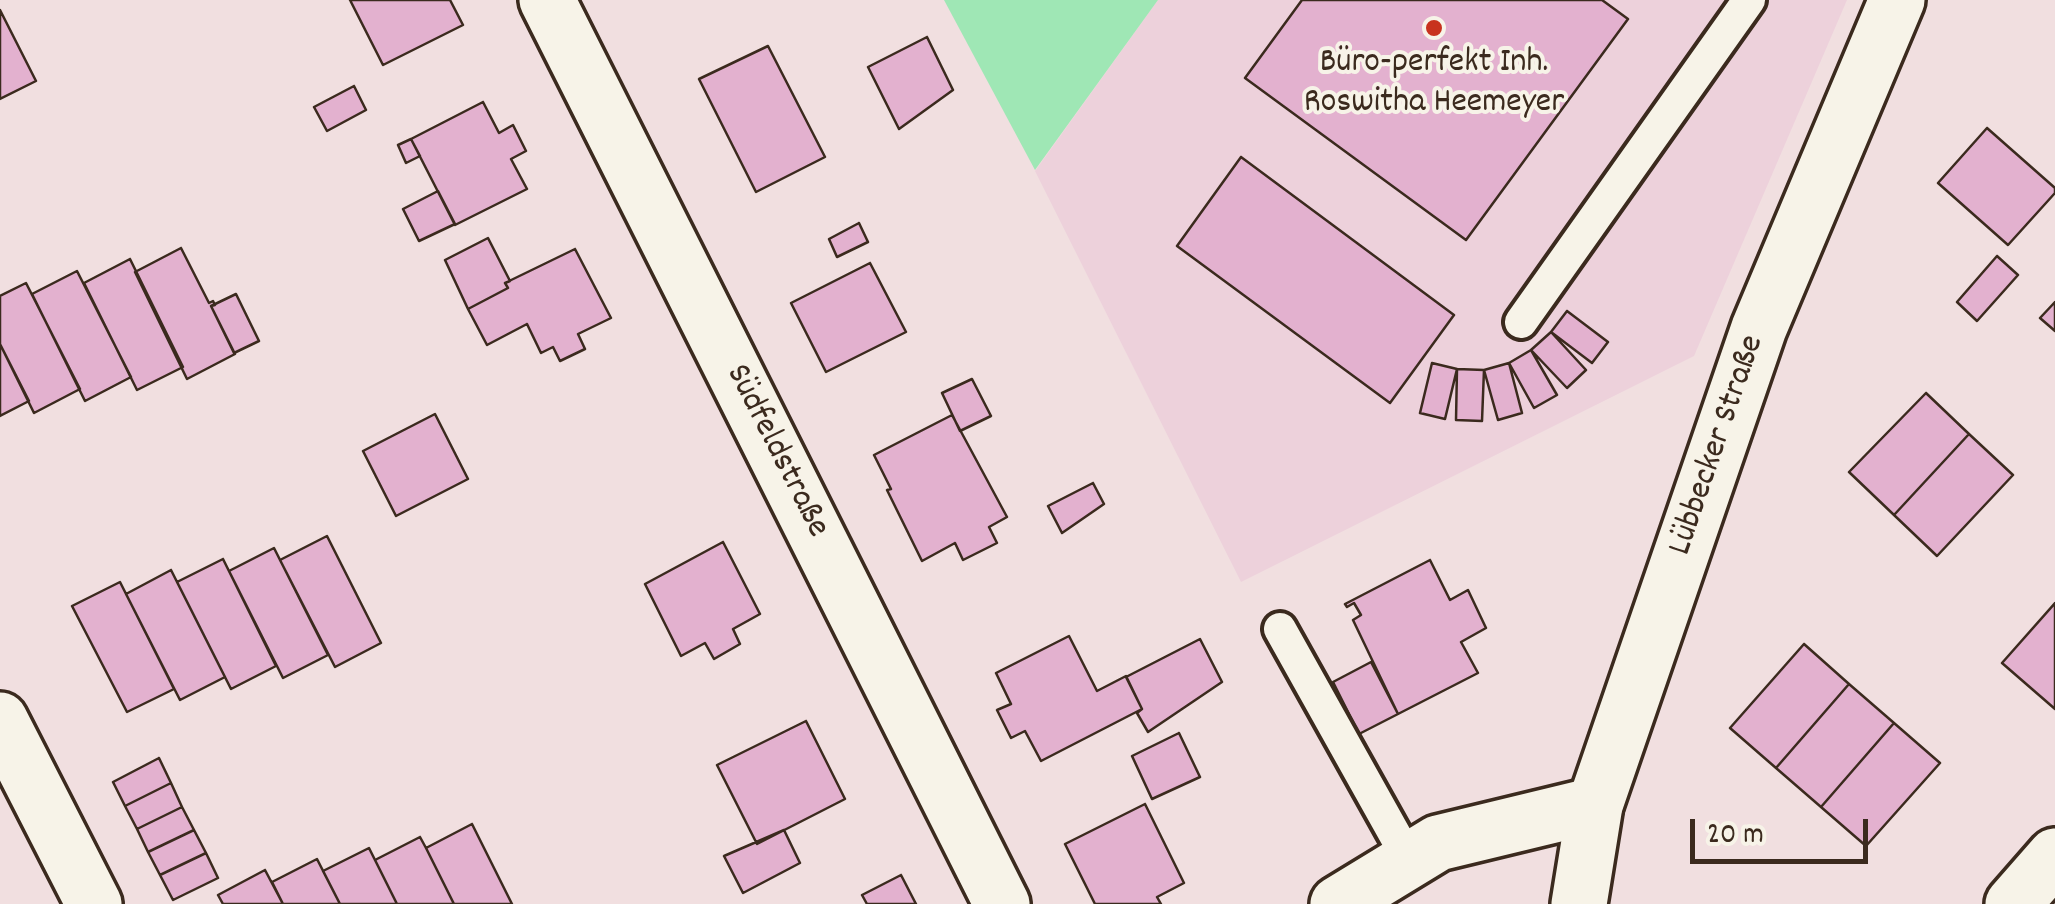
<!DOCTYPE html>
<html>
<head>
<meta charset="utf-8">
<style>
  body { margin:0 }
  #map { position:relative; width:2055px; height:904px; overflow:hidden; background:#f1dfe0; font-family:Dekko,sans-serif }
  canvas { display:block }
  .scale { position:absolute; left:1690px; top:819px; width:178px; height:45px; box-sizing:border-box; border:5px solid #3b2a1e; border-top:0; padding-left:12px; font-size:30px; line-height:35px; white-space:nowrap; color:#3b2a1e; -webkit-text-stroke:8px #f7f3e8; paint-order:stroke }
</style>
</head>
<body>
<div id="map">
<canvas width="2055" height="904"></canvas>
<div class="scale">20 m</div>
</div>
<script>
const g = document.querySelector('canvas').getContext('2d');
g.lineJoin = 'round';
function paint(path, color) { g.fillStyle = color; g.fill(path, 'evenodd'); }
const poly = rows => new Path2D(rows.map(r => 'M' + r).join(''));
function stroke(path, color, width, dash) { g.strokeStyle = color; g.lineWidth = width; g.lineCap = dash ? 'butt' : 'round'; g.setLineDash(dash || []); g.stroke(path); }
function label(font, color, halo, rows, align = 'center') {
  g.font = font + ' Dekko,sans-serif'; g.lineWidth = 8; g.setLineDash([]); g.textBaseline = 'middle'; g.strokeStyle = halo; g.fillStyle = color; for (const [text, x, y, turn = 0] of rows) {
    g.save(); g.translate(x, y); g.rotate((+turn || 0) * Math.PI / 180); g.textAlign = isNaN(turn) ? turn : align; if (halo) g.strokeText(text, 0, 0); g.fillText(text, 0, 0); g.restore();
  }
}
const built = poly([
  [1158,0,1847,0,1694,356,1241,582,1035,171]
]);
const green = poly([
  [944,0,1158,0,1035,170]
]);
const building = poly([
  [350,0,450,0,463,25,383,65,350,0],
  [1302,0,1602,0,1628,19,1466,240,1245,78,1302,0],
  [0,10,36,81,0,99,0,10],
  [927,37,953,90,899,129,868,67,927,37],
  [768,46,825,157,756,192,699,79,768,46],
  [354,86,366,110,327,131,314,107,354,86],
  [483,102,499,133,513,125,526,151,511,159,527,189,455,225,411,139,483,102],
  [1987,128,2055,188,2055,193,2008,245,1938,183,1987,128],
  [411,139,420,156,406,163,398,145,411,139],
  [1241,157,1454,315,1390,403,1177,246,1241,157],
  [438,191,455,224,419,241,403,209,438,191],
  [859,223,868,242,837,257,829,239,859,223],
  [488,238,510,281,505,283,508,288,468,309,445,260,488,238],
  [181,248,209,303,213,301,215,305,211,306,235,354,187,379,135,272,181,248],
  [575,249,611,318,578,334,585,349,560,361,553,347,541,353,527,324,487,345,468,309,508,288,505,283,575,249],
  [1997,256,2018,275,1977,321,1957,302,1997,256],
  [130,259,183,367,137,390,84,283,130,259],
  [870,263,906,332,826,372,791,303,870,263],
  [77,271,131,377,85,401,32,294,77,271],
  [26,283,80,389,34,413,0,344,0,296,26,283],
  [236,294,259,341,234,353,211,306,236,294],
  [2055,302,2055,331,2040,318,2055,302],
  [1567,311,1608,342,1592,363,1551,332,1567,311],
  [1551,332,1586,370,1567,388,1531,350,1551,332],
  [0,344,29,401,0,416,0,344],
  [1531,350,1557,395,1534,408,1509,363,1531,350],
  [1432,363,1457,369,1445,419,1420,413,1432,363],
  [1509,363,1522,413,1498,420,1484,370,1509,363],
  [1457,369,1484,370,1482,421,1456,420,1457,369],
  [972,379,991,416,960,431,942,393,972,379],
  [1926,393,1969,434,1894,515,1849,472,1926,393],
  [435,414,468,479,396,516,363,451,435,414],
  [952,415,1007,517,989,527,997,543,963,560,955,543,922,561,887,490,891,489,874,455,952,415],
  [1969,434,2013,475,1937,556,1894,515,1969,434],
  [1093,483,1104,504,1062,533,1048,506,1093,483],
  [327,536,381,643,335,667,280,560,327,536],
  [723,542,760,614,733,629,740,644,714,659,705,643,681,656,645,584,723,542],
  [274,548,328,655,283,678,229,571,274,548],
  [223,559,276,666,231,689,177,582,223,559],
  [1430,560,1450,600,1468,590,1486,628,1461,642,1478,673,1398,714,1353,620,1361,615,1354,603,1347,607,1345,604,1430,560],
  [171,570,225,677,180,700,126,594,171,570],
  [120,582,174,689,127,712,72,606,120,582],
  [2055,603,2055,709,2002,663,2055,603],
  [1069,636,1097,691,1126,676,1142,709,1041,761,1025,731,1011,738,997,710,1011,704,996,673,1069,636],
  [1200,639,1222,682,1148,732,1137,713,1142,709,1126,677,1200,639],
  [1804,644,1849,684,1776,768,1730,728,1804,644],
  [1371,662,1398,714,1359,734,1333,682,1371,662],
  [1849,684,1894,723,1821,807,1776,768,1849,684],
  [806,721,845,799,757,844,717,765,806,721],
  [1894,723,1940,763,1866,846,1821,807,1894,723],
  [1179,733,1200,777,1152,799,1132,756,1179,733],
  [159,758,171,783,125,806,113,782,159,758],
  [171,783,182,807,137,829,125,806,171,783],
  [1145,804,1184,883,1157,897,1161,904,1095,904,1065,844,1145,804],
  [182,807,194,830,148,852,137,829,182,807],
  [472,824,512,904,454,904,426,848,472,824],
  [194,830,206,853,160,875,148,852,194,830],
  [784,830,800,863,743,893,724,856,784,830],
  [420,837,426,848,454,904,397,904,375,860,420,837],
  [369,848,397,904,340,904,323,871,369,848],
  [206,853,218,878,173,900,160,875,206,853],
  [317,859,340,904,283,904,272,882,317,859],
  [265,870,283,904,223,904,218,895,265,870],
  [901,875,916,904,867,904,862,895,901,875]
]);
const service = poly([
  [1521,322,1749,0],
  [1280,629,1409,860]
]);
const minor = poly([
  [547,0,1002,904],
  [0,720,94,904],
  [1338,904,1438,843,1595,805],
  [2013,904,2055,856]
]);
const secondary = poly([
  [1579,904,1595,805,1759,328,1897,0]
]);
const markers = [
  [1434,28,10,"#c8321e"]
];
const poiNames = [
  ["Büro-perfekt Inh.",1434,65],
  ["Roswitha Heemeyer",1434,105]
];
const streetNames = [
  ["Lübbecker Straße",1719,446,-71],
  ["Südfeldstraße",775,452,63]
];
paint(built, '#edd1db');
paint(green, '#9fe7b5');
paint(building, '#e3b1cf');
stroke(building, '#3b2a1e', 2.5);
stroke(service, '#3b2a1e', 40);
stroke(minor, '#3b2a1e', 62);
stroke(secondary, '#3b2a1e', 62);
stroke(service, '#f7f3e8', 32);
stroke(minor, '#f7f3e8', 55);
stroke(secondary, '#f7f3e8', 55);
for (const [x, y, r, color] of markers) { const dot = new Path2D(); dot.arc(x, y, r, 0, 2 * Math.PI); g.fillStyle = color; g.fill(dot); stroke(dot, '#f7f3e8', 4); }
label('35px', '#3b2a1e', '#f7f3e8', poiNames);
label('35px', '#3b2a1e', '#f7f3e8', streetNames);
</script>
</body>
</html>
